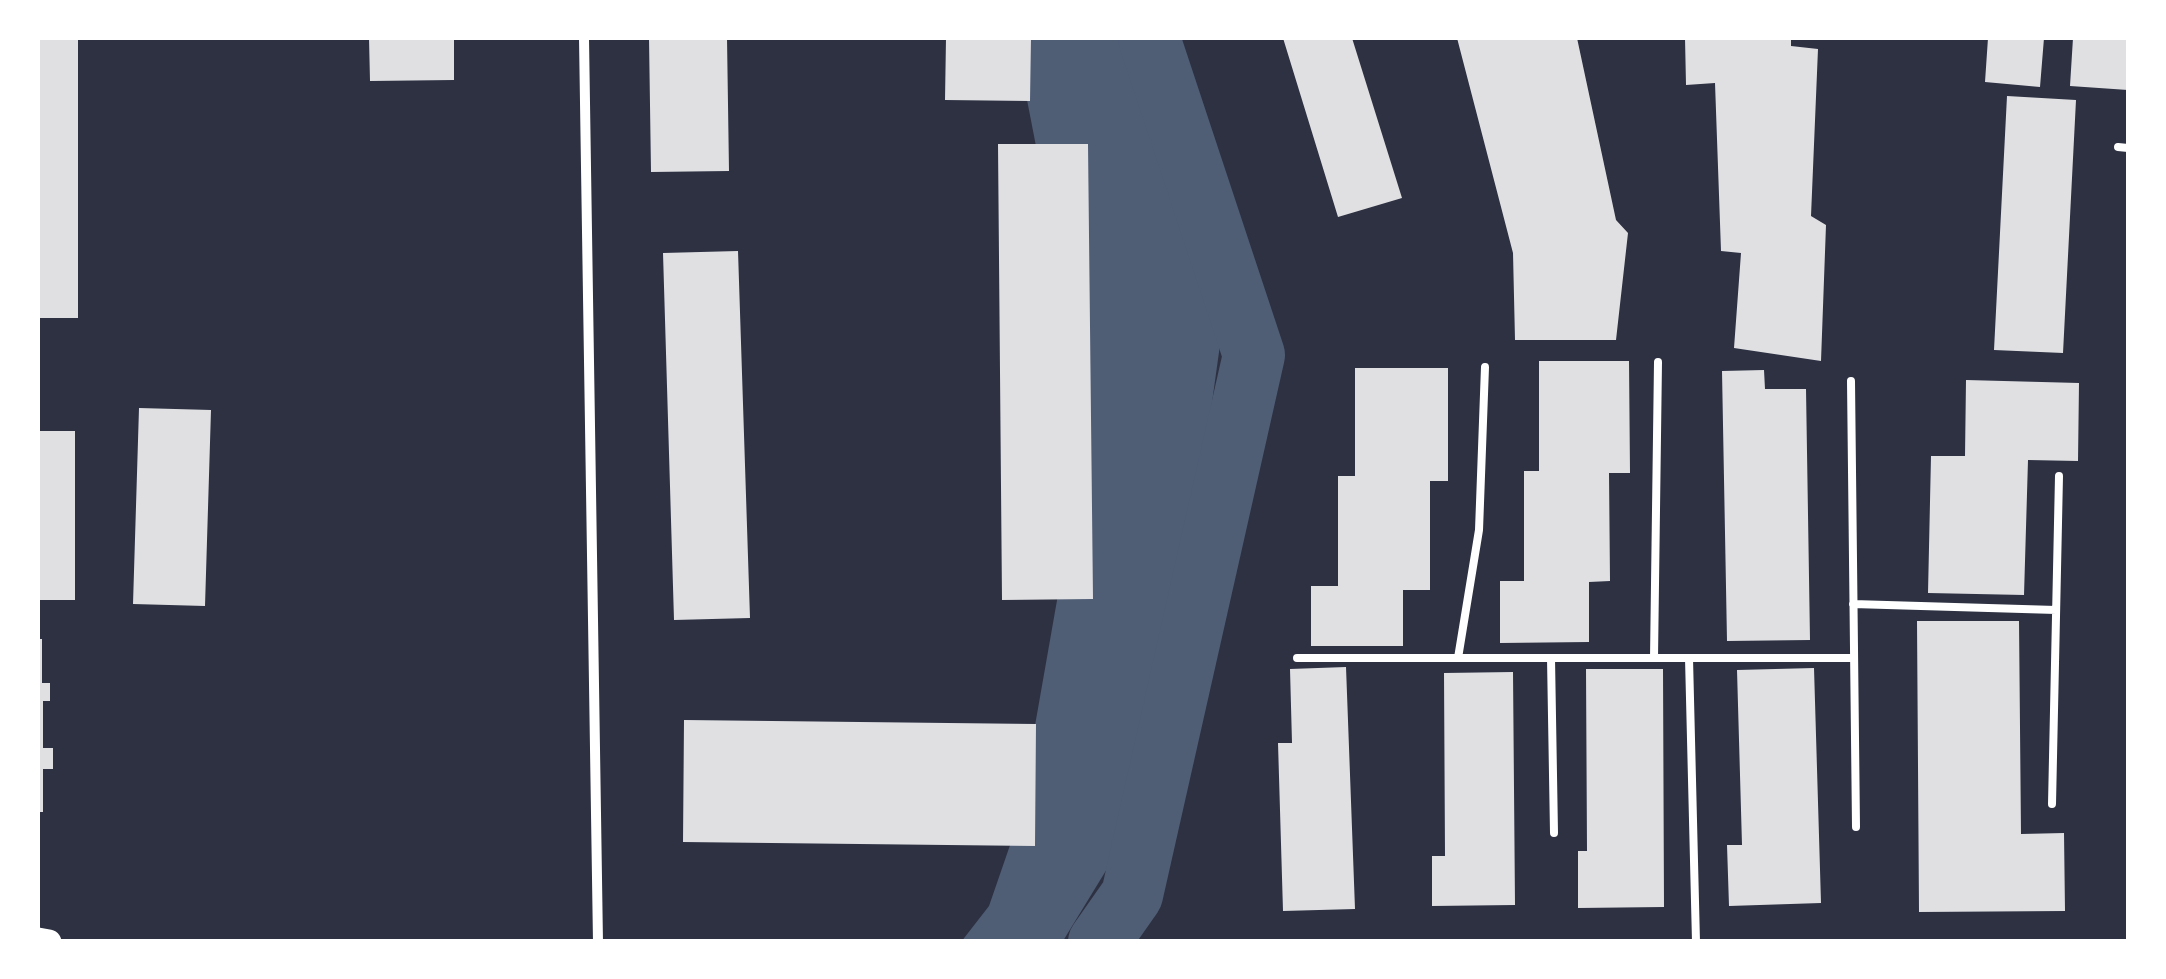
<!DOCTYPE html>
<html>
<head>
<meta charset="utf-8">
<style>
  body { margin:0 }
  #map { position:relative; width:2166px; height:979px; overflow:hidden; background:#2d3142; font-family:Lato,sans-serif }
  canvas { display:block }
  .frame { position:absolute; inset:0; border:40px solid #fff; pointer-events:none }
</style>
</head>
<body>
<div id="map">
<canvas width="2166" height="979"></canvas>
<div class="frame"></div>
</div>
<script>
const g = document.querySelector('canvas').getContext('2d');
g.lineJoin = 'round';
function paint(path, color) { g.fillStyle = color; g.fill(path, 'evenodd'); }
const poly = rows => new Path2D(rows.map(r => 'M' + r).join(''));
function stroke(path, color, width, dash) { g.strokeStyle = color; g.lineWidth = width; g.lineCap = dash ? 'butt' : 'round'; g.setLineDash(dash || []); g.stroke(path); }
const water = poly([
  [1015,38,1166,38,1215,265,1220,345,1182,618,1128,819,1110,864,1063,941,961,942,989,906,1018,822,1072,515,1060,270]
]);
const river = poly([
  [1099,942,1132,895,1254,355,1149,38]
]);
const building = poly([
  [38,38,78,38,78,318,38,318],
  [369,38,454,38,454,80,370,81],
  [649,38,727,38,729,171,651,172],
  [946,38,1031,38,1030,101,945,100],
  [1283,38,1352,38,1402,198,1338,217],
  [1457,38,1577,38,1616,220,1628,233,1616,340,1515,340,1513,253],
  [1685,38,1791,38,1791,46,1818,49,1811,216,1826,225,1821,361,1734,348,1741,253,1721,251,1715,83,1686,85],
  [1988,38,2044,38,2040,87,1985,82],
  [2073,38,2128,38,2128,90,2070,86],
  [2007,96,2076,100,2063,353,1994,350],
  [998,144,1088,144,1093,599,1002,600],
  [738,251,750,618,674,620,663,253],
  [1539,361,1629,361,1630,473,1609,473,1610,581,1589,582,1589,642,1500,643,1500,581,1524,581,1524,471,1539,471],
  [1355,368,1448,368,1448,481,1430,481,1430,590,1403,590,1403,646,1311,646,1311,586,1338,586,1338,476,1355,476],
  [1764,370,1765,389,1806,389,1810,640,1727,641,1722,371],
  [1966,380,2079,383,2078,461,2028,460,2024,595,1928,593,1931,456,1965,456],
  [139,408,211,410,205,606,133,604],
  [38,431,75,431,75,600,38,600],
  [1917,621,2019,621,2021,834,2064,833,2065,911,1919,912],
  [38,639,42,639,42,683,50,683,50,701,43,701,43,748,53,748,53,769,43,769,43,812,38,812],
  [1346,667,1355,909,1283,911,1278,743,1292,743,1290,669],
  [1814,668,1821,903,1729,906,1727,845,1742,845,1737,670],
  [1586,669,1663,669,1664,907,1578,908,1578,851,1587,851],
  [1513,672,1515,905,1432,906,1432,856,1445,856,1444,673],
  [684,720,1036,724,1035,846,683,842]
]);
const service = poly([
  [2118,147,2128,148],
  [1851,381,1856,827],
  [1853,604,2056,610],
  [1297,658,1854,658],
  [1458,658,1479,530,1485,367],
  [1551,658,1554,833],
  [1654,658,1658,362],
  [1689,658,1696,942],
  [2052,804,2059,476]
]);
const minor = poly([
  [584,38,598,942]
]);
const primary = poly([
  [38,940,49,942]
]);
paint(water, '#4f5d75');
stroke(river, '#4f5d75', 62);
paint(building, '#e0e0e3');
stroke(service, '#fff', 8);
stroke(minor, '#fff', 10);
stroke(primary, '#fff', 25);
</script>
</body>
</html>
